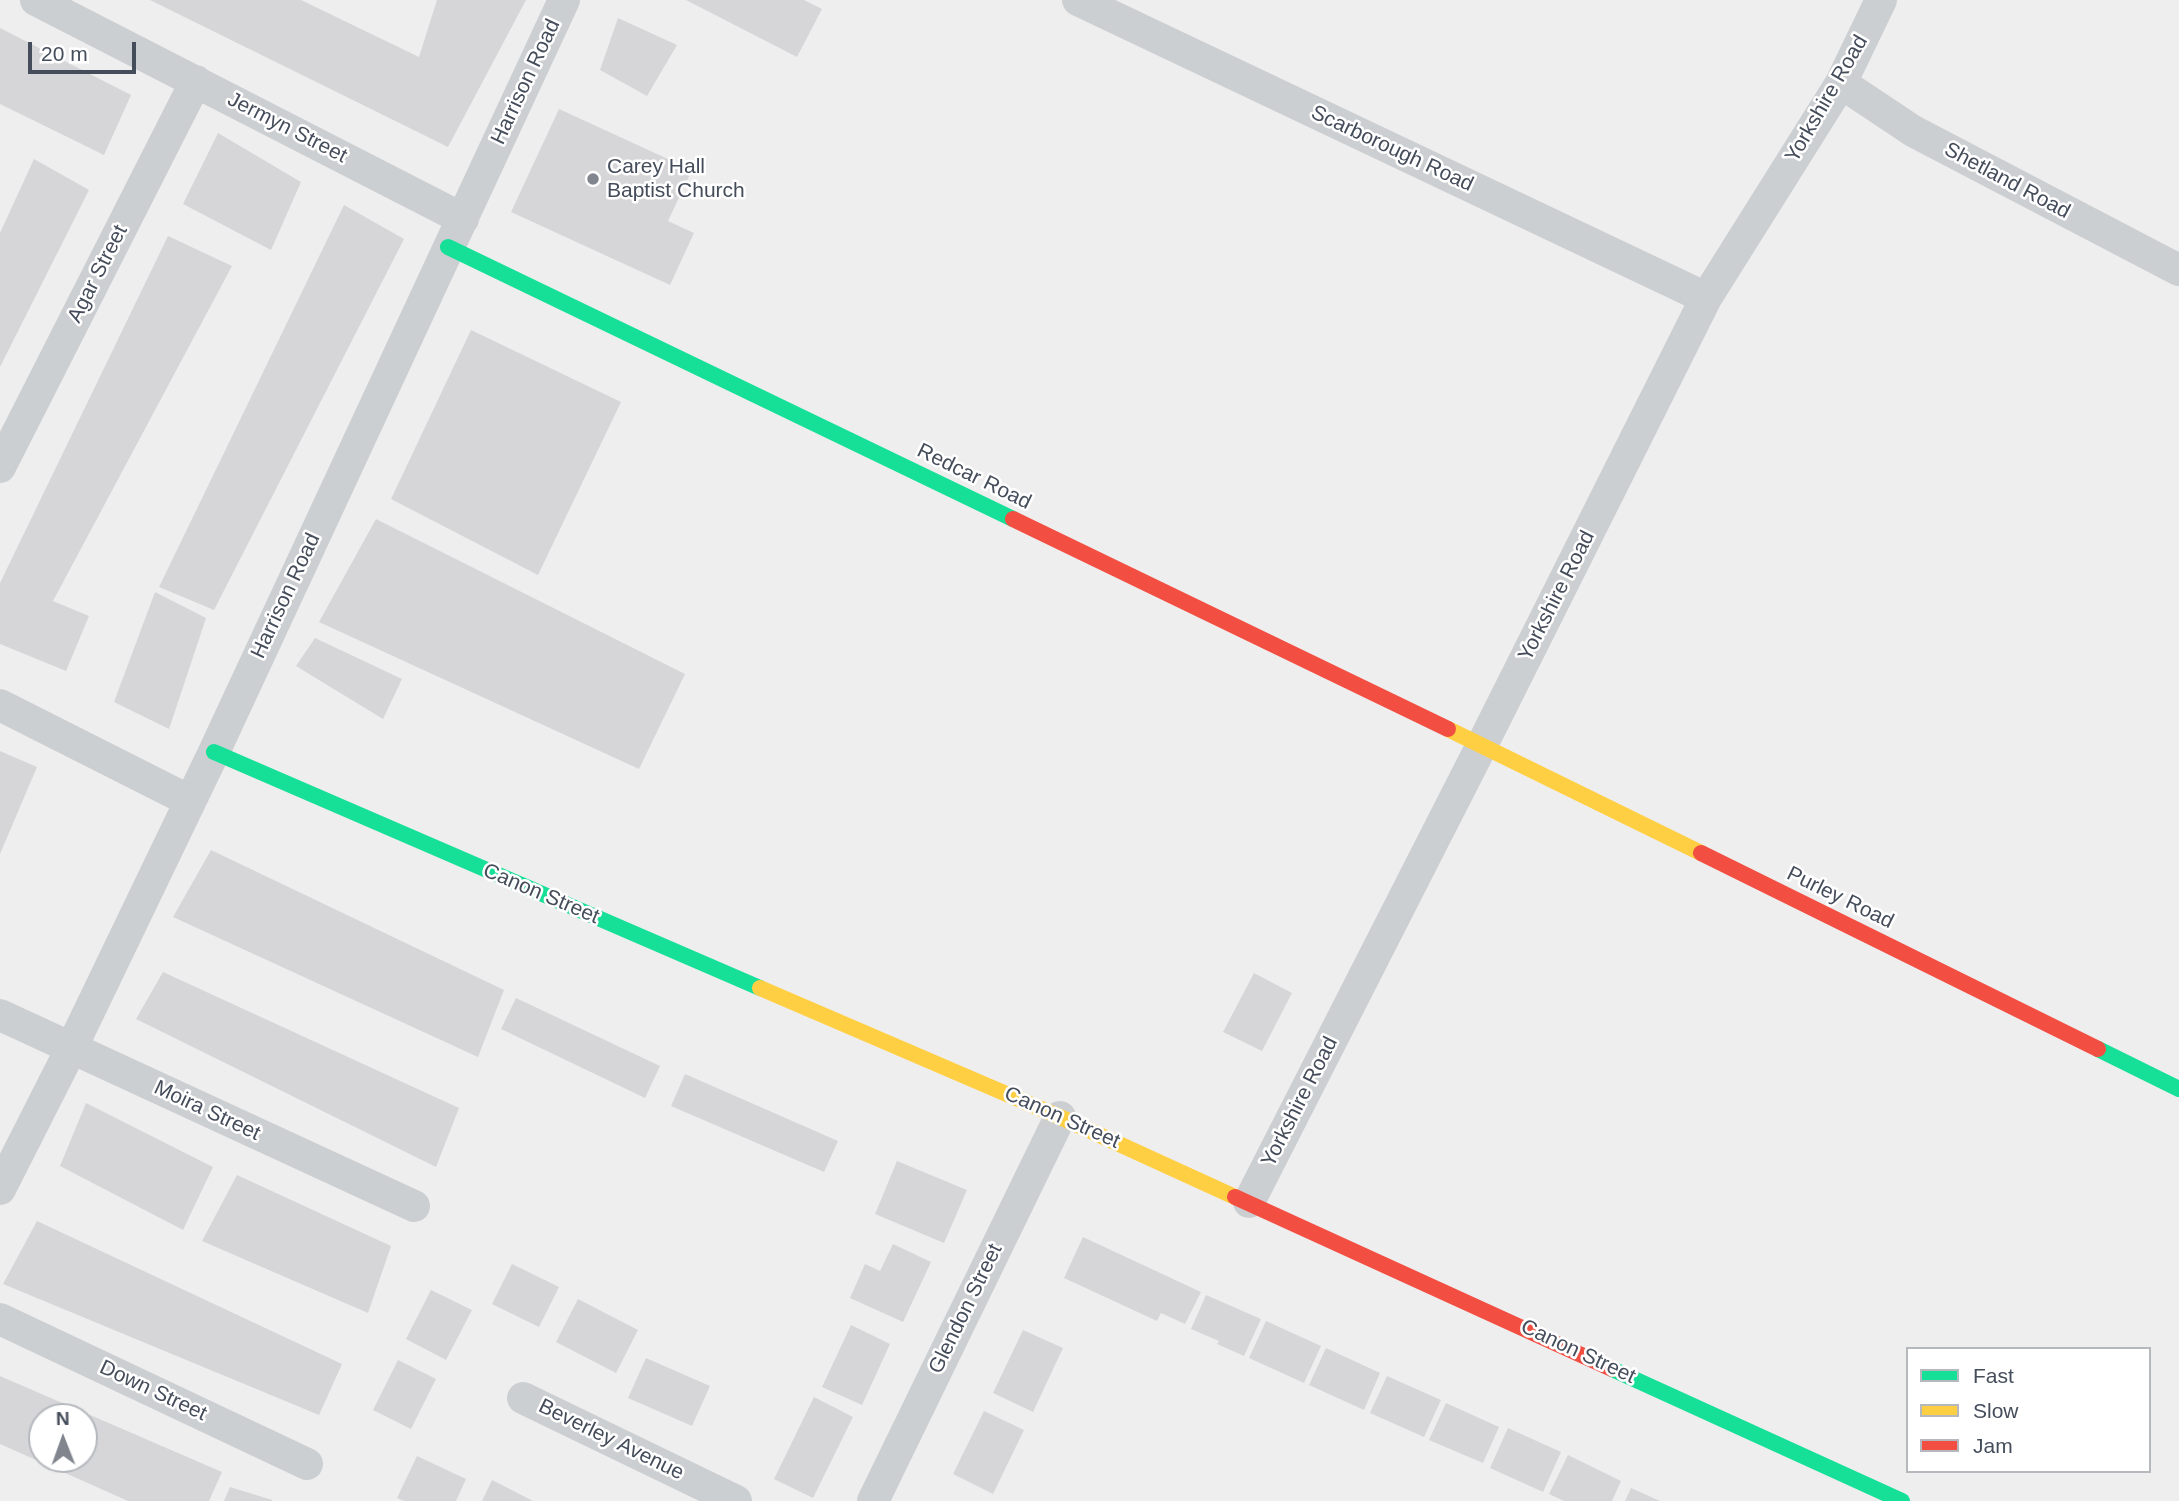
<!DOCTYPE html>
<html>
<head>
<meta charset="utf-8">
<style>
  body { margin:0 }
  #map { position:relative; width:2179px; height:1501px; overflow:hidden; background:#efeeee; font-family:Helvetica,sans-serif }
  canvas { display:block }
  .legend { position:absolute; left:1906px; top:1347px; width:245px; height:126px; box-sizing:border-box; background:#fff; border:2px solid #b5b8bd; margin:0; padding:9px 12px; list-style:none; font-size:21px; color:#454d5b }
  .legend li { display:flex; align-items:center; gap:14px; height:35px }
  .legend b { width:35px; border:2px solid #b5b8bd }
  .north { position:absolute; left:28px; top:1403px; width:70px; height:70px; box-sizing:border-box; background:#fff; border:2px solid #b5b8bd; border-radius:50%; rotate:359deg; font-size:19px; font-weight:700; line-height:28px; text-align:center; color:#454d5b }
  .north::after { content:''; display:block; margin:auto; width:24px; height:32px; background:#80858e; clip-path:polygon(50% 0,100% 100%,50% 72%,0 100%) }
  .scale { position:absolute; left:28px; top:42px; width:108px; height:32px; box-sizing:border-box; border:4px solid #454d5b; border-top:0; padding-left:9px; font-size:21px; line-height:24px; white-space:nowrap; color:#454d5b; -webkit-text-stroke:5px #fff; paint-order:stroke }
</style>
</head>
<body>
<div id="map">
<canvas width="2179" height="1501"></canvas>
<ul class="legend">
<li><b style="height:9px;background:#16e098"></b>Fast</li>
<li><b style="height:9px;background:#ffcf43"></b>Slow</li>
<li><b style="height:9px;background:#f24e42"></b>Jam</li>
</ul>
<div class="north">N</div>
<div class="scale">20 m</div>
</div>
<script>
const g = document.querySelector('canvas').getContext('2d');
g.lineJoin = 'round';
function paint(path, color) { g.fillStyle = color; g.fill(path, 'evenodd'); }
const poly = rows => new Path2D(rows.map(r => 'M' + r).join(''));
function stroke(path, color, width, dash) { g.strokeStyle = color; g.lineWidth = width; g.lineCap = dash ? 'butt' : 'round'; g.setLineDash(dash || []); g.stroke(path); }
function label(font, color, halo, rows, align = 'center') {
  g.font = font + ' Helvetica,sans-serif'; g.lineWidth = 5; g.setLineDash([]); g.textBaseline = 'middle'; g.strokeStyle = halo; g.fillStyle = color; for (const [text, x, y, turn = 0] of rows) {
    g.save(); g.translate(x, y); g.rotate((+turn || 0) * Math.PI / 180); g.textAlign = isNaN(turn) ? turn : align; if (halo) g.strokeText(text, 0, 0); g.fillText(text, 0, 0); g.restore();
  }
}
const building = poly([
  [150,0,301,0,419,57,437,0,526,0,448,147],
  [686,0,804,0,822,9,797,57],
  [618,18,677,45,647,96,600,70],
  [0,28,131,95,104,155,0,104],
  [559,109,692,170,668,221,694,233,670,285,511,212],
  [218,133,301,182,271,250,183,204],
  [34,159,89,190,0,367,0,233],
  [344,205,404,239,214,610,159,587],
  [168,236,232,266,53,601,89,616,66,671,0,644,0,583],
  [471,330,621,402,538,575,391,499],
  [376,519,685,674,639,769,319,622],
  [155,592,206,618,169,729,114,702],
  [315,638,402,679,383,719,296,666],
  [0,751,37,767,0,854],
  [211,850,504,990,478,1057,173,917],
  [163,972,459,1108,436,1167,136,1019],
  [1254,973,1292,993,1262,1051,1223,1032],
  [516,998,660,1066,645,1098,501,1029],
  [685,1074,838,1141,824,1172,671,1106],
  [86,1103,213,1167,183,1230,60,1166],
  [897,1161,967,1190,944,1243,875,1214],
  [237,1175,391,1246,368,1313,202,1241],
  [37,1221,342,1364,319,1415,3,1284],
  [1083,1237,1201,1292,1185,1324,1161,1313,1157,1321,1064,1278],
  [893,1244,931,1262,903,1322,850,1298,865,1264,880,1271],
  [512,1264,559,1287,539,1327,492,1304],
  [431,1290,472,1310,446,1360,406,1339],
  [1206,1295,1261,1319,1244,1356,1217,1344,1219,1341,1191,1329],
  [578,1299,638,1330,616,1373,556,1342],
  [1266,1321,1321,1346,1304,1383,1249,1358],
  [851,1325,890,1344,862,1405,822,1387],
  [1023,1330,1063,1348,1033,1412,993,1393],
  [1326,1348,1380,1373,1364,1410,1309,1385],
  [646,1358,710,1386,692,1426,628,1398],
  [398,1360,436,1379,411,1429,373,1410],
  [0,1376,222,1472,209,1501,128,1501,0,1444],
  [42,1417,84,1417,84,1459,42,1459],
  [1387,1376,1441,1400,1424,1437,1370,1413],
  [814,1397,853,1417,813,1498,774,1479],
  [1446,1403,1499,1427,1483,1463,1429,1440],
  [984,1411,1024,1430,993,1494,953,1474],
  [1508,1428,1561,1452,1543,1492,1490,1468],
  [1568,1455,1621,1481,1612,1501,1564,1501,1549,1494],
  [417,1456,466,1479,456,1501,404,1501,397,1498],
  [492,1480,533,1501,482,1501],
  [230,1487,272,1500,272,1501,224,1501],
  [1631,1488,1660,1501,1625,1501]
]);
const street = poly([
  [36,0,463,219],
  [1078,0,1706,298],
  [1841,83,1913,131,2179,270],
  [0,467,196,81],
  [0,705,190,801],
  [0,1015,414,1206],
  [0,1189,71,1049,214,752,564,0],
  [1249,1202,1482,745,1706,298,1841,83,1881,0],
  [0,1319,307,1464],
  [523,1398,736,1501],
  [873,1501,1060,1117]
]);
const fast = poly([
  [448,247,1013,519],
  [214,752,760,988],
  [2098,1049,2179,1089],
  [1612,1369,1902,1501]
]);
const slow = poly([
  [1448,729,1701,853],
  [760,988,1060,1117,1235,1197]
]);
const jam = poly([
  [1013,519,1448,729],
  [1701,853,2098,1049],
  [1235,1197,1612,1369]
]);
const markers = [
  [593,179,7,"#80858e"]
];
const streetNames = [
  ["Harrison Road",526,82,-65],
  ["Yorkshire Road",1827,99,-60],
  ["Jermyn Street",287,128,27],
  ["Scarborough Road",1392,149,25],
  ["Shetland Road",2007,181,28],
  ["Agar Street",98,274,-63],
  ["Redcar Road",974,477,26],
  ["Harrison Road",286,596,-65],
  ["Yorkshire Road",1557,596,-63],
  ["Canon Street",541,894,23],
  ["Purley Road",1840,898,26],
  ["Yorkshire Road",1300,1102,-63],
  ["Moira Street",207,1111,25],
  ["Canon Street",1062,1118,24],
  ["Glendon Street",966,1309,-64],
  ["Canon Street",1578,1352,25],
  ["Down Street",153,1391,25],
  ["Beverley Avenue",611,1440,26]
];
const poiNames = [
  ["Carey Hall",607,167],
  ["Baptist Church",607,191]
];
paint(building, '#d6d6d9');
stroke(street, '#cccfd2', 32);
stroke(fast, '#16e098', 16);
stroke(slow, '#ffcf43', 16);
stroke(jam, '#f24e42', 16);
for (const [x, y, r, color] of markers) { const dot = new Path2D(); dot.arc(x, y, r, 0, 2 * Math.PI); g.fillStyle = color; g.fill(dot); stroke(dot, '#fff', 2.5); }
label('21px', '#454d5b', '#fff', streetNames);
label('21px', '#454d5b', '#fff', poiNames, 'left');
</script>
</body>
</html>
